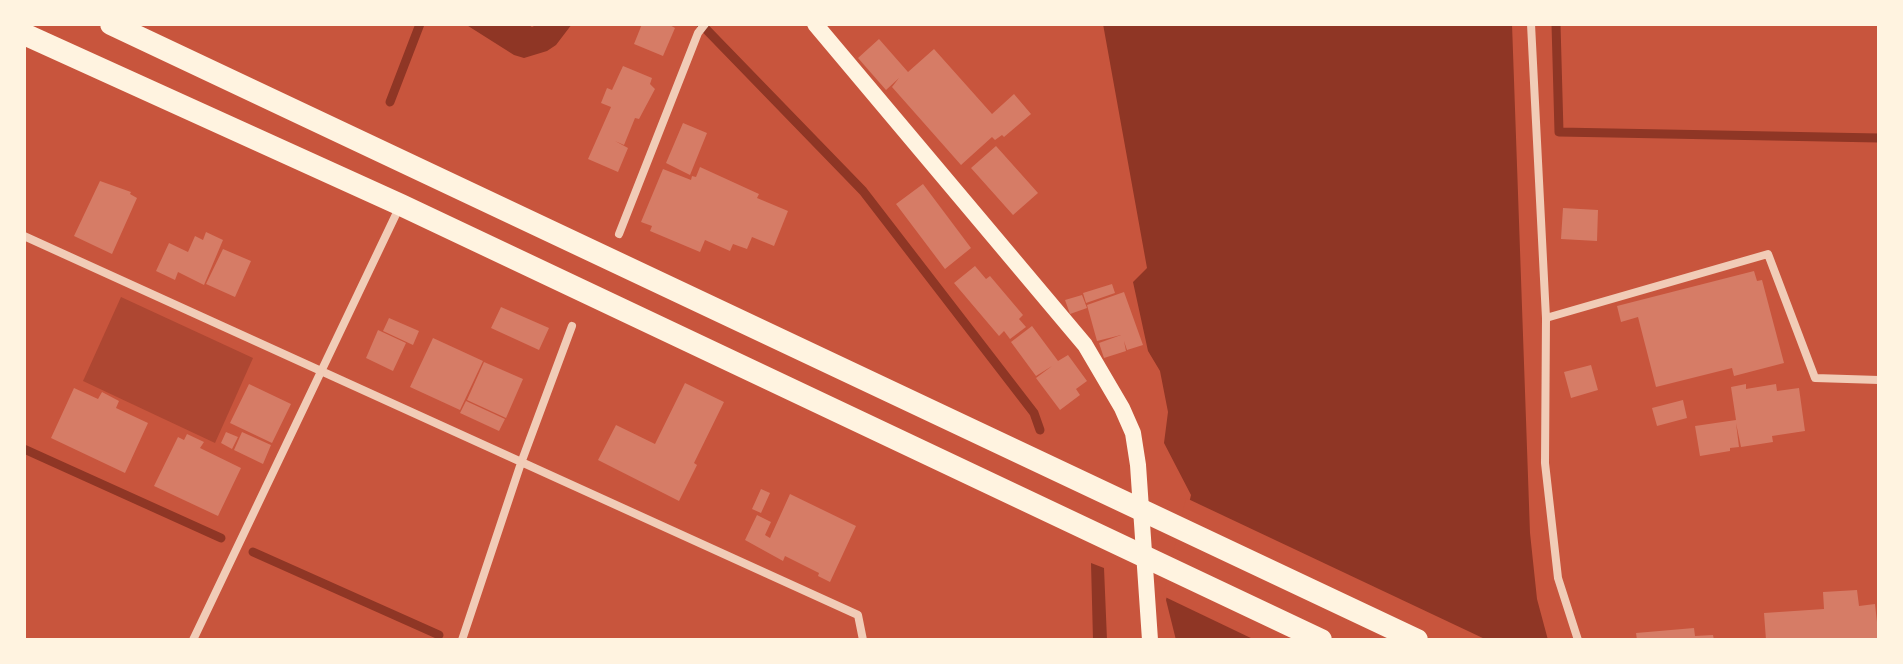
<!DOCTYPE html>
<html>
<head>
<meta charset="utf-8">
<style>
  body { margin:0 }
  #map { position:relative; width:1903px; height:664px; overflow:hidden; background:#c8553d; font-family:Karla,sans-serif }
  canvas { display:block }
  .frame { position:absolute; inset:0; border:26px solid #fff3e0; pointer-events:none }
</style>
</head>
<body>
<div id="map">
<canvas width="1903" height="664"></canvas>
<div class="frame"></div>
</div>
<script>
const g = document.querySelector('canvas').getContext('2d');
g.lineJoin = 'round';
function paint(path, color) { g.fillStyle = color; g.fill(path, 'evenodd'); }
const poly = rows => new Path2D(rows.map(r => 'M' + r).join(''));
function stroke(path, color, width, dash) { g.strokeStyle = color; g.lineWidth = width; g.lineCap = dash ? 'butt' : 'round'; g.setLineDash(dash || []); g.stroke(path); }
const green = poly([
  [121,297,253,358,215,443,83,381]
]);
const water = poly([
  [465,24,527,24,532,27,538,24,572,24,556,45,547,51,524,58,514,55],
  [1103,24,1512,24,1530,533,1537,599,1548,640,1176,640,1166,600,1191,495,1164,443,1168,412,1160,371,1148,351,1133,282,1147,268],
  [1091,563,1104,568,1107,640,1093,640]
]);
const pier = poly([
  [1186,498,1487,640,1255,640,1163,596]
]);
const stream = poly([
  [701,24,863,191,1034,413,1040,430],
  [1556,24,1559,132,1879,138],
  [390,102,420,24],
  [24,449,221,538],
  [253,552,439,635]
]);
const building = poly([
  [642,24,668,24,675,28,663,56,634,44],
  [879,39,908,72,934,49,992,114,1014,94,1031,114,1004,137,1002,135,995,140,992,137,961,165,892,87,899,78,886,90,858,58],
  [623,66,652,78,650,84,655,89,639,119,635,118,624,145,615,141,628,148,618,172,588,159,611,107,601,103,607,88,612,90],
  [683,123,707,133,690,175,666,163],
  [996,146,1038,193,1013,215,971,168],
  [700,167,759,194,757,198,788,211,774,246,752,237,747,249,733,244,730,251,705,240,700,252,650,231,652,226,641,222,663,169,691,180,692,176,696,177],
  [100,181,131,192,130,194,137,198,112,254,74,236],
  [923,184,971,248,945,269,896,204],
  [1563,208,1598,210,1597,241,1561,239],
  [206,232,223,240,204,285,178,272,175,280,156,271,169,243,188,252,195,236,203,240],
  [223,249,251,261,235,297,206,284],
  [975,266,986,279,990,276,1023,315,1019,319,1026,327,1010,339,1004,331,999,336,954,283],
  [1754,271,1757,281,1762,280,1784,363,1734,376,1732,368,1656,387,1638,317,1621,322,1617,306],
  [1112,284,1115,293,1086,303,1083,293],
  [1124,292,1143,345,1127,350,1124,341,1126,351,1104,358,1099,343,1121,335,1097,341,1087,305],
  [1082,295,1087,308,1070,314,1065,300],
  [501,307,549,328,539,350,491,328],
  [389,318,419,331,413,345,383,331],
  [1032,326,1058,361,1068,355,1087,381,1076,389,1080,395,1060,410,1036,378,1052,366,1036,376,1011,342],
  [378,330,406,343,393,371,366,358],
  [433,338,483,361,460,410,410,387],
  [484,362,523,379,506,418,467,400],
  [1591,365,1598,390,1571,398,1564,372],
  [685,383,724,402,694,463,697,465,679,501,598,460,616,425,655,444],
  [249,384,291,404,272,443,230,423],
  [1746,384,1746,389,1776,384,1777,391,1799,388,1805,431,1772,436,1773,442,1741,447,1736,423,1739,447,1730,448,1730,451,1700,456,1695,426,1736,420,1731,387],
  [74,388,98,399,102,392,119,401,116,408,148,423,125,473,51,438],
  [1683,400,1687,418,1657,426,1652,408],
  [466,401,505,419,499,431,460,413],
  [226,432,238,437,232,449,221,443],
  [242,432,271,445,263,464,234,450],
  [187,434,204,442,200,448,241,468,218,516,154,486,178,437,184,440],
  [761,489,770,493,761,513,752,509],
  [790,494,856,526,830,582,818,576,819,573,785,556,783,561,745,540,757,515,771,522,765,535,770,538],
  [1857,590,1859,606,1875,604,1879,640,1766,640,1764,613,1824,609,1823,592],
  [1694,628,1695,636,1713,635,1714,640,1637,640,1636,633]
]);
const minor = poly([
  [1531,24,1546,318,1545,463,1558,578,1578,640],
  [619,234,698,33,705,24],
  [24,236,858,615,863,640],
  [1546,318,1768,254,1815,378,1879,380],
  [193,640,399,208],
  [462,640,521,463,572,326]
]);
const secondary = poly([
  [815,24,1085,345,1122,408,1133,433,1138,465,1150,640]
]);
const trunk = poly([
  [111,24,1417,640],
  [24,34,401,205,1321,640]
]);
paint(green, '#ae4732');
paint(water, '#8f3625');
paint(pier, '#c8553d');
stroke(stream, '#8f3625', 9);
paint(building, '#d67c66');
stroke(minor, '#f1ccb7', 8);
stroke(secondary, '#fff3e0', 16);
stroke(trunk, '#fff3e0', 22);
</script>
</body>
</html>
